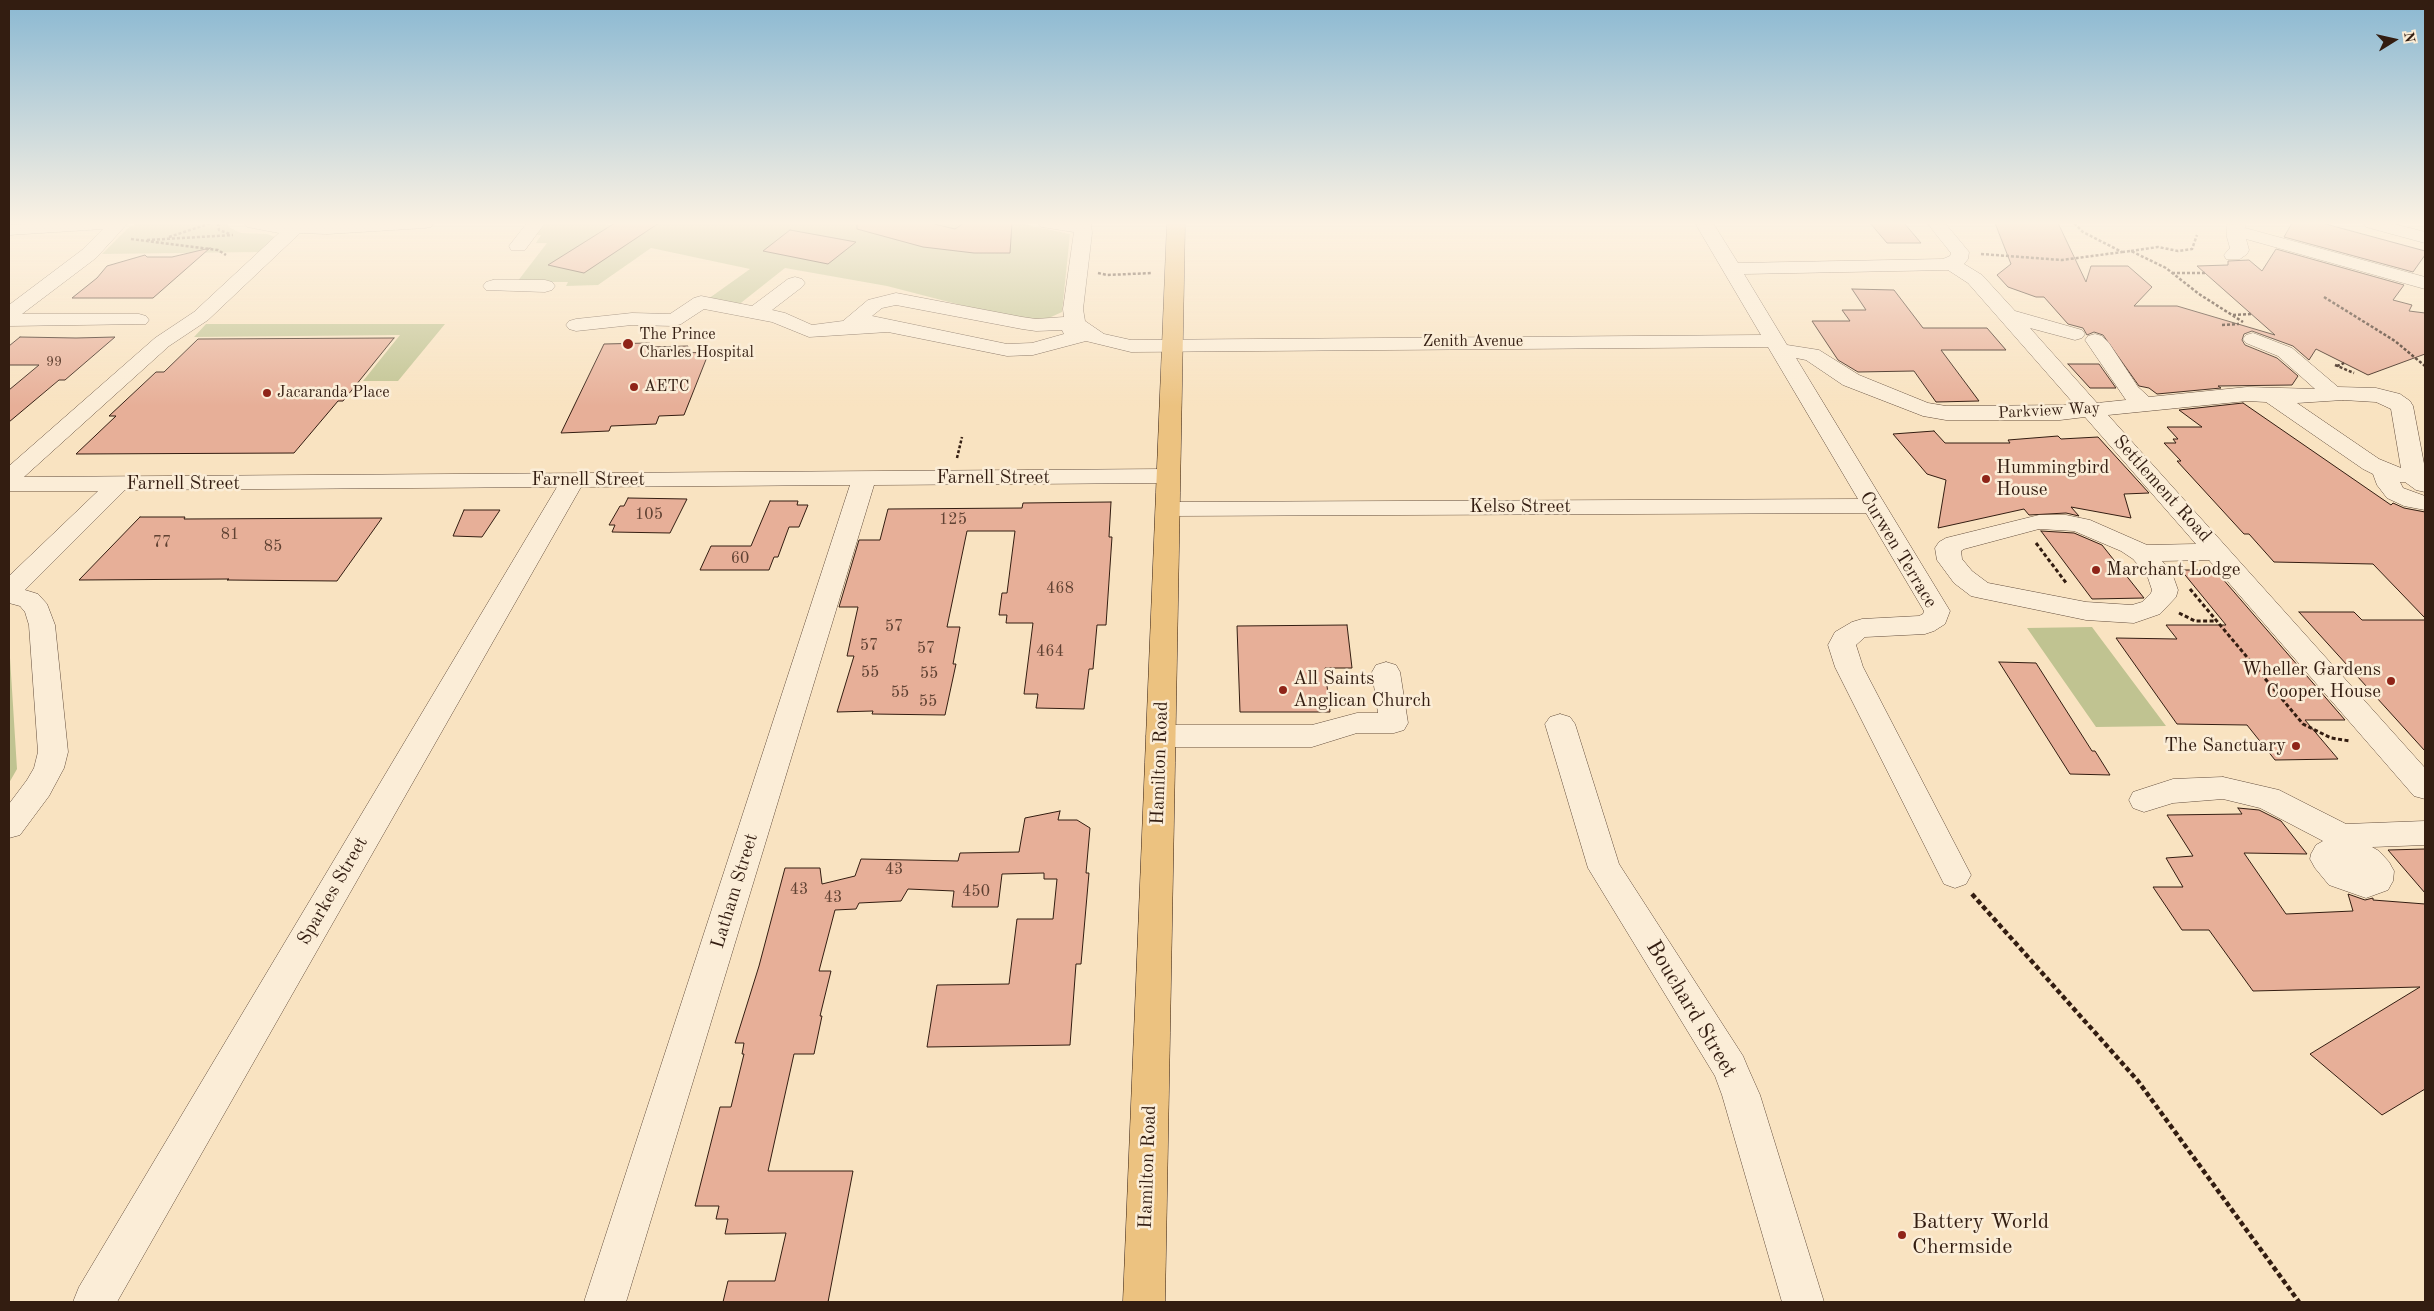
<!DOCTYPE html>
<html>
<head>
<meta charset="utf-8">
<style>
  body { margin:0 }
  #map { position:relative; width:2434px; height:1311px; overflow:hidden; background:#f9e3c1; font-family:"Old Standard TT",serif }
  canvas { display:block }
  .frame { position:absolute; inset:0; border:10px solid #331d11; pointer-events:none }
  .north { position:absolute; left:2369px; top:15px; width:50px; height:50px; -webkit-text-stroke:4px #fbedd7; paint-order:stroke; rotate:80deg; font-size:14px; font-weight:700; line-height:20px; text-align:center; color:#331d11 }
  .north::after { content:''; display:block; margin:auto; width:18px; height:22px; background:#331d11; clip-path:polygon(50% 0,100% 100%,50% 72%,0 100%) }
</style>
</head>
<body>
<div id="map">
<canvas width="2434" height="1311"></canvas>
<div class="frame"></div>
<div class="north">N</div>
</div>
<script>
const g = document.querySelector('canvas').getContext('2d');
g.lineJoin = 'round';
function paint(path, color) { g.fillStyle = color; g.fill(path, 'evenodd'); }
const poly = rows => new Path2D(rows.map(r => 'M' + r).join(''));
function stroke(path, color, width, dash) { g.strokeStyle = color; g.lineWidth = width; g.lineCap = dash ? 'butt' : 'round'; g.setLineDash(dash || []); g.stroke(path); }
function label(font, color, halo, rows, align = 'center') {
  g.font = font + ' "Old Standard TT",serif'; g.lineWidth = 5; g.setLineDash([]); g.textBaseline = 'middle'; g.strokeStyle = halo; g.fillStyle = color; for (const [text, x, y, turn = 0] of rows) {
    g.save(); g.translate(x, y); g.rotate((+turn || 0) * Math.PI / 180); g.textAlign = isNaN(turn) ? turn : align; if (halo) g.strokeText(text, 0, 0); g.fillText(text, 0, 0); g.restore();
  }
}
const green = poly([
  [138,223,227,223,229,227,241,233,267,234,275,237,259,252,102,254,128,228],
  [535,223,599,223,629,229,639,223,1019,223,1070,234,1062,312,1040,322,1015,319,887,286,785,268,737,306,708,299,750,269,651,248,598,285,566,286,568,282,517,282,547,243,536,243,541,235,531,235],
  [206,324,445,324,398,381,363,381,400,335,194,337],
  [2092,627,2166,726,2096,727,2027,628],
  [9,642,17,769,9,783]
]);
const building = poly([
  [615,223,659,223,584,273,548,265,615,223],
  [857,223,930,223,955,229,964,223,1012,223,1010,253,974,253,923,247,857,229,857,223],
  [1870,223,1904,223,1921,243,1887,243,1870,223],
  [1995,223,2058,223,2086,282,2091,266,2128,266,2152,287,2134,306,2177,306,2275,335,2197,266,2228,265,2228,261,2249,260,2262,271,2276,249,2404,285,2393,300,2412,305,2409,311,2425,313,2425,354,2368,375,2316,349,2309,360,2293,346,2252,331,2244,334,2242,340,2245,345,2277,358,2298,376,2292,385,2218,386,2221,388,2157,394,2149,388,2139,386,2103,335,2094,332,2087,335,2083,328,2068,324,2044,297,2036,297,2008,287,1997,275,2011,264,1995,223],
  [2292,223,2322,223,2425,251,2425,255,2413,272,2284,237,2292,223],
  [790,230,856,242,828,264,763,251,790,230],
  [210,248,153,298,72,298,97,278,107,266,145,255,147,257,172,257,210,248],
  [1852,289,1894,290,1923,328,1987,328,2006,350,1941,350,1979,401,1936,402,1914,371,1858,372,1838,360,1812,321,1850,321,1842,310,1866,310,1852,289],
  [20,337,76,338,115,337,65,380,59,380,9,422,9,390,39,365,9,365,9,346,20,337],
  [394,338,343,401,338,401,294,453,76,454,116,416,109,416,156,372,164,372,198,339,394,338],
  [649,343,647,347,688,346,685,353,709,352,684,415,659,416,656,424,611,426,609,431,561,433,604,344,649,343],
  [2068,364,2099,364,2116,388,2090,388,2068,364],
  [2243,403,2391,505,2393,503,2404,508,2425,512,2425,618,2373,564,2274,562,2249,534,2244,534,2177,461,2181,461,2164,443,2176,443,2173,439,2178,439,2167,427,2202,427,2179,410,2243,403],
  [1934,431,1945,443,2010,443,2008,440,2058,436,2061,439,2098,437,2149,493,2124,494,2131,518,2071,507,2079,516,2066,513,2029,515,2024,509,1938,528,1946,480,1927,474,1893,434,1934,431],
  [628,498,687,499,670,533,612,532,615,525,609,525,620,506,624,506,628,498],
  [770,501,798,501,797,505,808,505,799,527,789,527,778,557,774,557,769,570,700,570,711,546,751,546,770,501],
  [1111,502,1109,537,1112,537,1106,625,1097,625,1093,669,1089,669,1084,709,1036,708,1038,694,1024,694,1033,623,1006,623,1007,615,999,615,1002,593,1007,593,1015,531,967,531,947,627,960,627,953,664,956,664,945,715,872,714,873,711,837,712,854,656,847,656,858,607,839,607,859,540,880,540,888,509,1022,508,1023,503,1111,502],
  [464,510,500,510,482,537,453,536,464,510],
  [140,517,185,517,184,519,382,518,337,581,227,580,229,579,79,580,140,517],
  [2041,531,2074,533,2102,545,2144,598,2092,599,2041,531],
  [2181,570,2215,570,2345,720,2305,720,2338,759,2275,760,2247,725,2177,724,2116,638,2177,639,2166,625,2226,625,2181,570],
  [2299,612,2354,612,2362,620,2425,620,2425,751,2299,612],
  [1347,625,1352,668,1325,668,1330,712,1240,712,1237,626,1347,625],
  [1999,662,2036,663,2092,751,2095,751,2110,775,2070,774,1999,662],
  [2238,808,2259,810,2281,821,2307,854,2244,853,2286,914,2353,911,2348,894,2365,900,2373,898,2373,900,2425,904,2425,1089,2382,1115,2310,1054,2420,987,2253,991,2209,930,2182,930,2153,887,2183,887,2166,858,2193,856,2167,815,2242,814,2238,808],
  [1060,811,1058,820,1077,820,1090,828,1086,873,1089,873,1081,964,1076,964,1070,1045,927,1047,937,985,1009,984,1017,919,1053,919,1057,879,1044,879,1044,873,1002,874,998,907,952,907,954,891,908,889,901,901,859,903,856,909,835,910,819,971,831,971,820,1016,822,1016,814,1054,794,1054,768,1171,853,1171,828,1302,723,1302,728,1281,775,1281,786,1233,725,1234,728,1219,716,1219,719,1206,695,1206,720,1107,731,1107,744,1054,742,1054,744,1043,735,1043,759,966,785,868,820,868,822,884,855,876,861,859,958,861,960,853,1019,852,1025,818,1060,811],
  [2425,849,2425,893,2388,850,2425,849]
]);
const pathFar2 = poly([
  [218,223,219,230,230,234],
  [169,237,211,223],
  [131,239,218,250,226,255],
  [147,240,233,235],
  [2131,251,2158,247,2178,251,2192,249,2197,235],
  [2122,252,2131,251,2166,268,2199,294,2243,322],
  [1981,254,2062,260,2122,252,2083,232,2074,223],
  [1098,273,1107,275,1152,273],
  [2172,273,2206,273],
  [2324,297,2395,341,2425,366],
  [2233,315,2253,314],
  [2222,325,2239,324],
  [2335,365,2354,373],
  [2337,366,2344,363],
  [957,458,962,437]
]);
const pathFar1 = poly([
  [2036,543,2067,584],
  [2190,589,2303,724,2331,738,2350,741],
  [2179,613,2195,621,2216,621]
]);
const path = poly([
  [1972,894,2138,1081,2299,1302]
]);
const minor = poly([
  [33,223,128,223,96,258,22,314,139,314,146,316,149,320,146,324,9,326,9,305,82,250,103,229,9,235,9,225,33,223],
  [244,223,434,223,431,227,425,228,327,234,300,233,208,320,169,346,24,477,1168,469,1176,471,1180,476,1176,481,1168,483,874,485,626,1302,584,1302,850,485,581,487,117,1302,73,1302,79,1287,557,487,125,490,25,590,38,594,47,604,55,625,68,752,64,768,49,796,20,835,9,838,9,804,27,780,34,768,38,752,29,625,25,612,20,606,9,603,9,576,98,491,9,491,9,466,155,338,194,312,279,233,247,227,244,223],
  [527,223,545,223,525,250,511,250,509,246,527,223],
  [1038,223,1091,223,1092,233,1083,309,1085,321,1104,334,1131,340,1761,335,1695,223,1713,223,1738,263,1943,259,1950,256,1951,253,1927,223,1945,223,1969,252,1968,259,1964,264,1982,275,2015,311,2082,330,2085,334,2082,338,2075,340,2030,328,2097,403,2126,400,2085,340,2088,336,2095,334,2102,336,2109,343,2138,387,2149,397,2247,387,2315,389,2278,356,2246,343,2243,339,2246,335,2253,333,2292,348,2338,387,2376,388,2400,394,2410,401,2413,406,2425,469,2425,492,2416,490,2405,482,2400,482,2403,488,2425,496,2425,510,2404,506,2387,498,2377,485,2373,474,2363,469,2266,402,2247,401,2108,415,2425,768,2425,799,2414,796,2209,560,2162,561,2172,573,2178,590,2176,597,2160,614,2134,623,2086,620,1980,598,1971,596,1954,583,1937,560,1935,548,1939,542,1946,538,2039,515,2066,515,2090,520,2147,545,2196,544,2085,417,2060,420,1946,420,1923,416,1843,385,1806,360,1796,358,1950,611,1945,624,1934,631,1925,634,1865,637,1856,645,1863,667,1971,875,1966,884,1955,888,1944,884,1835,667,1828,645,1835,632,1852,622,1862,619,1919,616,1923,614,1924,611,1866,513,1168,516,1159,514,1156,509,1159,504,1168,502,1858,499,1768,347,1131,352,1086,341,1033,355,1007,356,888,332,809,337,772,322,704,309,681,324,674,326,632,325,576,331,569,329,566,325,569,321,576,319,632,313,670,314,694,298,701,296,752,306,788,279,795,277,802,279,805,283,802,287,772,310,785,313,812,325,843,321,868,300,896,293,1022,317,1036,319,1064,317,1063,309,1074,232,1041,227,1038,223],
  [1948,270,1968,283,2075,405,1946,406,1928,403,1859,375,1819,350,1787,345,1744,274,1948,270],
  [896,305,1022,329,1036,331,1062,330,1064,334,1032,343,1007,344,872,316,882,308,896,305],
  [2343,400,2376,402,2391,409,2401,468,2379,459,2297,403,2343,400],
  [2039,529,2074,531,2121,551,2133,559,2147,575,2152,590,2151,593,2142,602,2132,605,2086,602,1988,583,1972,571,1962,559,1961,551,1964,549,2039,529],
  [2227,223,2245,223,2245,228,2425,277,2425,289,2246,239,2249,250,2247,254,2240,259,2226,259,2224,255,2230,248,2227,237,2227,223],
  [2363,223,2391,223,2425,232,2425,243,2366,227,2363,223],
  [493,280,545,280,552,282,555,286,552,290,545,292,486,290,483,286,486,282,493,280],
  [1386,662,1396,665,1400,672,1408,723,1404,730,1394,733,1357,733,1312,747,1161,747,1151,744,1146,736,1151,728,1161,725,1312,725,1357,713,1378,713,1372,672,1376,665,1386,662],
  [1560,714,1570,717,1575,724,1619,864,1743,1056,1748,1068,1760,1095,1824,1302,1782,1302,1722,1095,1715,1076,1588,868,1545,724,1550,717,1560,714],
  [2223,777,2279,790,2346,824,2425,821,2425,845,2372,847,2379,851,2389,862,2394,871,2393,881,2388,890,2366,898,2329,885,2315,868,2310,859,2311,854,2316,845,2323,841,2260,808,2223,799,2173,803,2144,812,2133,808,2129,800,2133,792,2173,779,2223,777]
]);
const major = poly([
  [1167,223,1185,223,1165,1302,1123,1302,1167,223]
]);
const markers = [
  [628,344,6,"#8f2418"],
  [634,387,5,"#8f2418"],
  [267,393,5,"#8f2418"],
  [1986,479,5,"#8f2418"],
  [2096,570,5,"#8f2418"],
  [2391,681,5,"#8f2418"],
  [1283,690,5,"#8f2418"],
  [2296,746,5,"#8f2418"],
  [1902,1235,5,"#8f2418"]
];
const farNumbernames = [
  ["99",54,362]
];
const farPoinames = [
  ["The Prince",639,335],
  ["Charles Hospital",639,353],
  ["AETC",644,387],
  ["Jacaranda Place",277,393]
];
const farStreetnames = [
  ["Zenith Avenue",1473,342],
  ["Parkview Way",2049,411,-3]
];
const numberNames = [
  ["105",649,515],
  ["125",953,520],
  ["81",230,535],
  ["77",162,543],
  ["85",273,547],
  ["60",740,559],
  ["468",1060,589],
  ["57",894,627],
  ["57",869,646],
  ["57",926,649],
  ["464",1050,652],
  ["55",870,673],
  ["55",929,674],
  ["55",900,693],
  ["55",928,702],
  ["43",894,870],
  ["43",799,890],
  ["450",976,892],
  ["43",833,898]
];
const poiNames = [
  ["Hummingbird",1996,468],
  ["House",1996,490],
  ["Marchant Lodge",2106,570],
  ["Wheller Gardens",2381,670,"right"],
  ["Cooper House",2381,692,"right"],
  ["All Saints",1293,679],
  ["Anglican Church",1293,701],
  ["The Sanctuary",2286,746,"right"]
];
const streetNames = [
  ["Farnell Street",993,478],
  ["Farnell Street",588,480],
  ["Farnell Street",183,484],
  ["Settlement Road",2162,489,48],
  ["Kelso Street",1520,507],
  ["Curwen Terrace",1898,550,59],
  ["Hamilton Road",1160,763,-88],
  ["Sparkes Street",333,891,-60],
  ["Latham Street",735,891,-73],
  ["Hamilton Road",1148,1167,-88]
];
const nearStreetnames = [
  ["Bouchard Street",1691,1009,59]
];
const nearPoinames = [
  ["Battery World",1912,1222],
  ["Chermside",1912,1247]
];
paint(green, '#c0c391');
paint(building, '#e7af98');
stroke(building, '#331d11', 1);
stroke(minor, '#644e3d', 1);
stroke(major, '#331d11', 1);
stroke(pathFar2, '#331d11', 2.5, [3, 2]);
stroke(pathFar1, '#331d11', 3, [4, 2.5]);
stroke(path, '#331d11', 4.5, [5, 3]);
paint(minor, '#fbedd7');
paint(major, '#ecc280');
const sky = g.createLinearGradient(0, 0, 0, 406);
sky.addColorStop(0, '#8ab8d2');
sky.addColorStop(0.55, '#fcf2e3');
sky.addColorStop(1, '#fcf2e300');
g.fillStyle = sky;
g.fillRect(0, 0, 2434, 406);
for (const [x, y, r, color] of markers) { const dot = new Path2D(); dot.arc(x, y, r, 0, 2 * Math.PI); g.fillStyle = color; g.fill(dot); stroke(dot, '#fbedd7', 2); }
label('14px', '#604233', null, farNumbernames);
label('16px', '#331d11', '#fbedd7', farPoinames, 'left');
label('16px', '#331d11', '#fbedd7', farStreetnames);
label('16px', '#604233', null, numberNames);
label('19px', '#331d11', '#fbedd7', poiNames, 'left');
label('19px', '#331d11', '#fbedd7', streetNames);
label('22px', '#331d11', '#fbedd7', nearStreetnames);
label('22px', '#331d11', '#fbedd7', nearPoinames, 'left');
</script>
</body>
</html>
